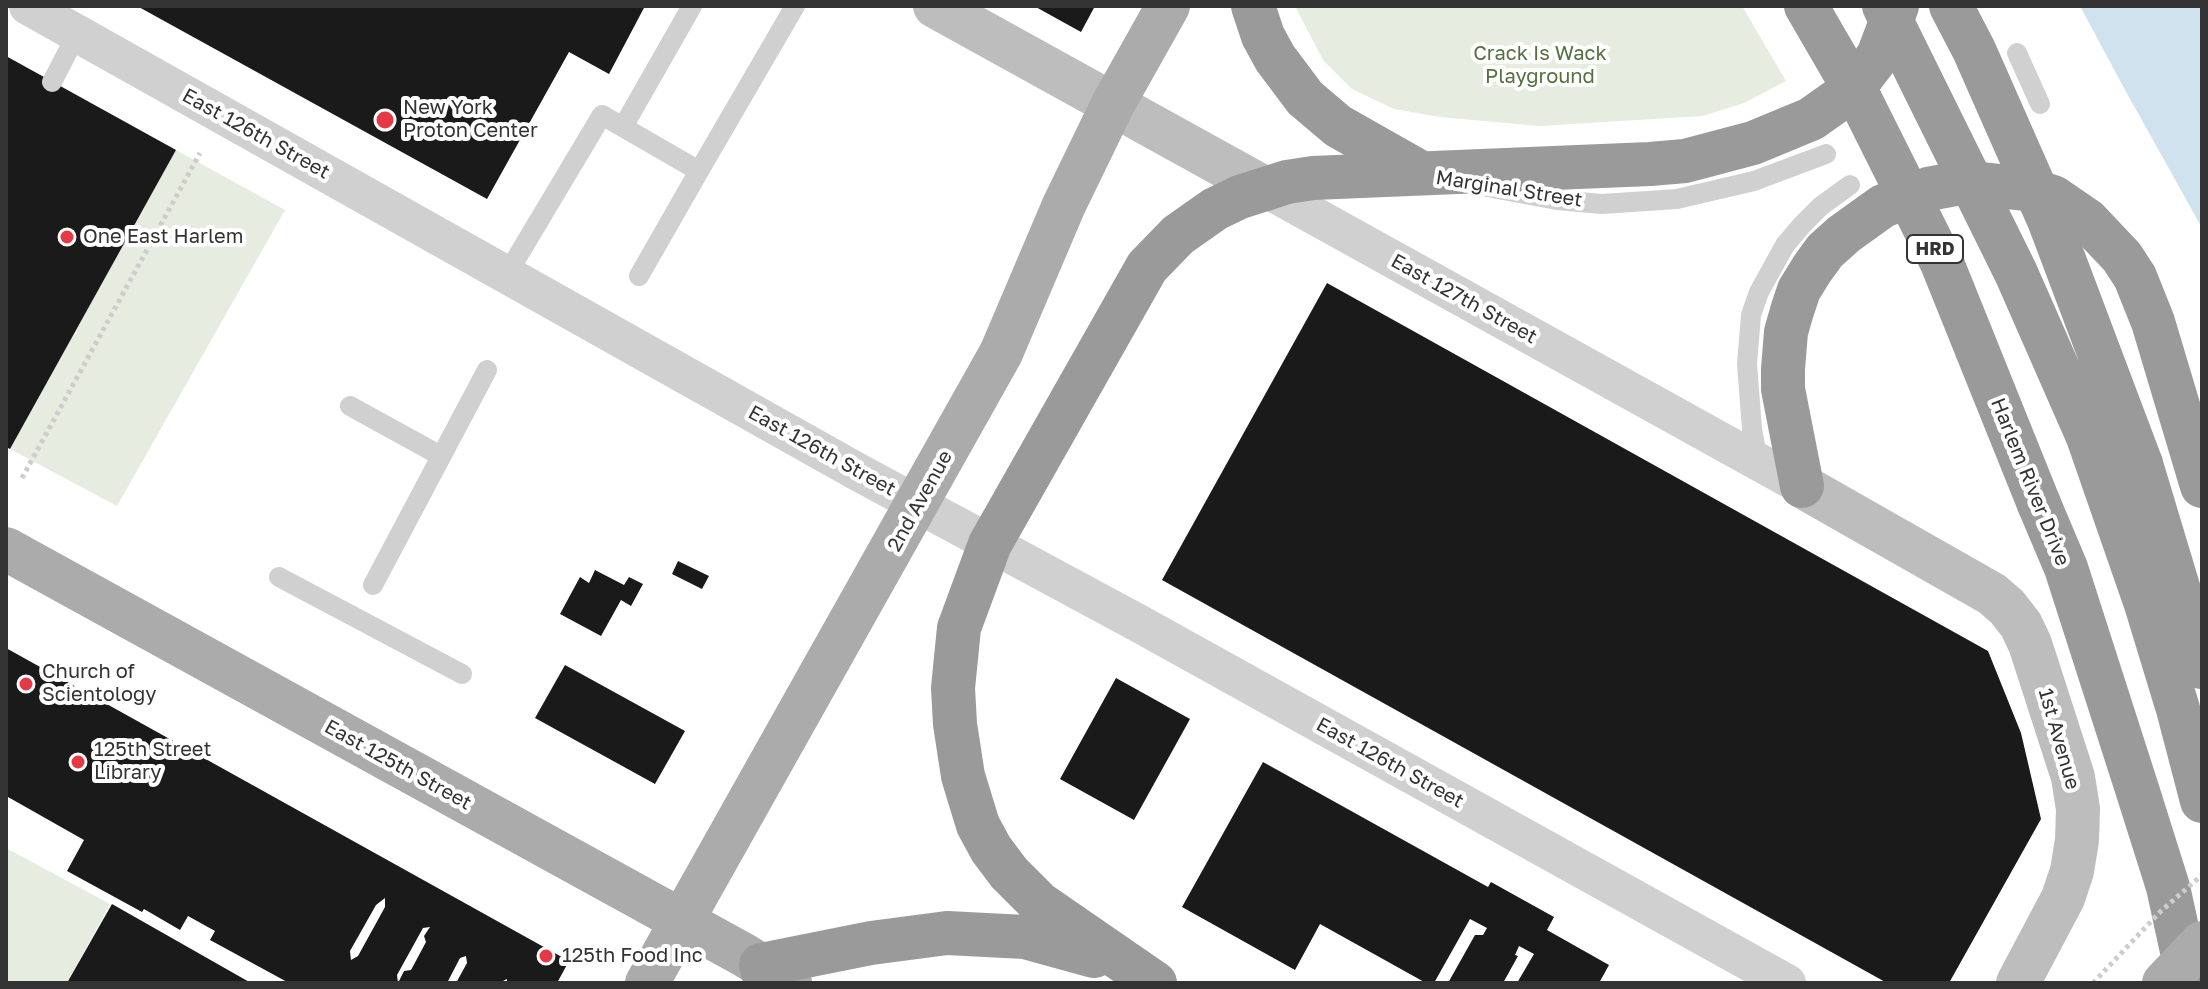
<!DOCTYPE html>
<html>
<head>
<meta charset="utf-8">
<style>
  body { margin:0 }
  #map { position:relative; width:2208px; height:989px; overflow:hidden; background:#fff; font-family:"Golos Text",sans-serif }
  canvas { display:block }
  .frame { position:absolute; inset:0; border:8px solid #333; pointer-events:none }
</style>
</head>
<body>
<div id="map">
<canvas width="2208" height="989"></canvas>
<div class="frame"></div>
</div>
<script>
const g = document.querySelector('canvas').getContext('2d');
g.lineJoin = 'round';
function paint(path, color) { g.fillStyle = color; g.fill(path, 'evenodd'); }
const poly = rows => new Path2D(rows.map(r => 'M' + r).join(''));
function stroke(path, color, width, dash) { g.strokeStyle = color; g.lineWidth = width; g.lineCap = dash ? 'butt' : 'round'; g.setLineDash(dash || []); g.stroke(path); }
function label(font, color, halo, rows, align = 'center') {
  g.font = font + ' "Golos Text",sans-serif'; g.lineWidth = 8; g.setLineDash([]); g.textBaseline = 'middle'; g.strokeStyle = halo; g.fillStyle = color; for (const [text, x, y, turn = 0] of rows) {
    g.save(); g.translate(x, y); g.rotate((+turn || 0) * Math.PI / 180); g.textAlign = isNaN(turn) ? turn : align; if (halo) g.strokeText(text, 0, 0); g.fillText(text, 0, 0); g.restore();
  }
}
const green = poly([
  [1295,6,1742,6,1786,81,1744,103,1703,116,1539,126,1440,117,1394,109,1352,89,1323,60],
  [176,150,285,210,117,506,10,449],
  [6,848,110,904,67,983,6,983]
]);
const water = poly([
  [2080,6,2202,6,2202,228,2124,88]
]);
const building = poly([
  [137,6,645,6,609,74,569,52,487,199],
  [1034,6,1095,6,1081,32],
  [6,56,176,150,10,449,6,447],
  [1327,283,1988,651,2021,733,2041,819,1949,983,1887,983,1162,580],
  [678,561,709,576,702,589,672,574],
  [595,570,624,585,629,577,643,584,631,606,621,600,601,636,560,614,580,577,589,583],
  [6,648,569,961,557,983,507,983,507,979,499,983,456,983,467,963,466,956,460,958,447,983,289,983,210,940,215,931,188,916,180,930,144,909,142,912,67,871,84,840,8,797,6,801],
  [385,898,385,907,358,956,351,960,350,951,376,905],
  [430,927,424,936,426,942,411,970,404,971,398,983,397,975,423,928],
  [565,665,685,731,655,784,535,718],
  [1116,678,1190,719,1134,820,1060,779],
  [1263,762,1488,887,1491,882,1554,917,1547,930,1609,965,1599,983,1517,983,1534,954,1519,946,1515,955,1518,956,1503,983,1448,983,1475,935,1483,935,1487,928,1470,919,1434,983,1426,983,1320,924,1295,970,1182,907],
  [112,904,251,983,67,983]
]);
const path = poly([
  [22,478,200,153]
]);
const service = poly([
  [2017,53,2040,104],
  [52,82,77,34],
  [623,127,692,6],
  [699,171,795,6],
  [1487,187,1557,200,1602,204,1677,199,1754,181,1826,154],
  [507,274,602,115,699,171,639,276],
  [350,406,441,456],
  [1758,462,1752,429,1747,364,1751,315,1759,292,1785,245,1802,225,1821,206,1850,185],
  [279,577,462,674],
  [373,585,487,370]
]);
const minor = poly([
  [28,6,856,471,1138,623,1787,983],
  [1266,189,1802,486]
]);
const secondary = poly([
  [935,6,1266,189],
  [1802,486,1992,594,2007,607,2021,625,2030,644,2073,777,2078,809,2077,840,2072,871,2063,898,2018,983]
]);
const primary = poly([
  [6,549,744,955,790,983],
  [647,983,1001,353,1064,205,1113,104,1168,6]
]);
const motorway = poly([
  [1253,6,1263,36,1275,58,1305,98,1338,126,1421,173],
  [2141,464,2202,667],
  [1802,486,1783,389,1783,369,1786,332,1792,311,1799,290,1812,269,1825,251,1844,234,1883,206,1928,189,1955,184,1979,184,2027,189,2053,197,2088,221,2122,257,2135,277,2153,322,2202,486],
  [2039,504,2066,568,2138,792,2168,887,2189,983],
  [766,983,761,965,871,943,947,933,1025,937,1094,956],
  [1155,983,1039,903,1009,873,991,849,978,825,963,776,955,724,953,688,959,628,990,544,1147,267,1178,235,1215,209,1240,197,1287,182,1313,178,1650,164,1685,161,1753,143,1811,119,1852,90,1878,56,1897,6]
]);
const pathBridge = poly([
  [2093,983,2160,912,2202,875]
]);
const primaryBridge = poly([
  [2164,983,2202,943]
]);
const motorwayBridge = poly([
  [1806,6,1860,99,1942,263,2039,504],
  [1884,6,2016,273,2088,437,2146,604,2178,709,2202,801],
  [1951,6,1974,50,2049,220,2141,464]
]);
const markers = [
  [385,120,10,"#e63946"],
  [67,237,8,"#e63946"],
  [26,684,8,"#e63946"],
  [78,762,8,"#e63946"],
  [546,956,8,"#e63946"]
];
const shields = [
  [1935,249,56]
];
const shieldNames = [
  ["HRD",1935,249]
];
const parkNames = [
  ["Crack Is Wack",1540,54],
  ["Playground",1540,77]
];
const poiNames = [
  ["New York",403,108],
  ["Proton Center",403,131],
  ["One East Harlem",83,237],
  ["Church of",42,672],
  ["Scientology",42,695],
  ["125th Street",94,750],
  ["Library",94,773],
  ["125th Food Inc",562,956]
];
const streetNames = [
  ["East 126th Street",256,134,29],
  ["Marginal Street",1509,189,9],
  ["East 127th Street",1464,299,29],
  ["East 126th Street",822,451,29],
  ["Harlem River Drive",2030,482,68],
  ["2nd Avenue",920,501,-61],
  ["1st Avenue",2059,739,74],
  ["East 126th Street",1390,763,29],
  ["East 125th Street",398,765,29]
];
paint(green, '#e6ecdf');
paint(water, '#cfe2ee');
paint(building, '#1a1a1a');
stroke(path, '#cdcdcd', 5, [4, 4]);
stroke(service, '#d0d0d0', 20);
stroke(minor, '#d0d0d0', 38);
stroke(secondary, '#bdbdbd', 44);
stroke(primary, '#ababab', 44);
stroke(motorway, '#9a9a9a', 44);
stroke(pathBridge, '#cdcdcd', 5, [4, 4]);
stroke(primaryBridge, '#ababab', 44);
stroke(motorwayBridge, '#9a9a9a', 44);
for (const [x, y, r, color] of markers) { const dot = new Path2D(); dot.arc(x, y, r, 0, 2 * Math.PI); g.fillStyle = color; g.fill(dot); stroke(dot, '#fff', 3); }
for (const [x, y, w] of shields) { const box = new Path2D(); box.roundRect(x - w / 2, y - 14, w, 28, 6); g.fillStyle = '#fff'; g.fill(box); stroke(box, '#333', 2); }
label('bold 18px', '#333', null, shieldNames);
label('20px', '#56703f', '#fff', parkNames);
label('20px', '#333', '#fff', poiNames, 'left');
label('20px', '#333', '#fff', streetNames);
</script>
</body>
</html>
